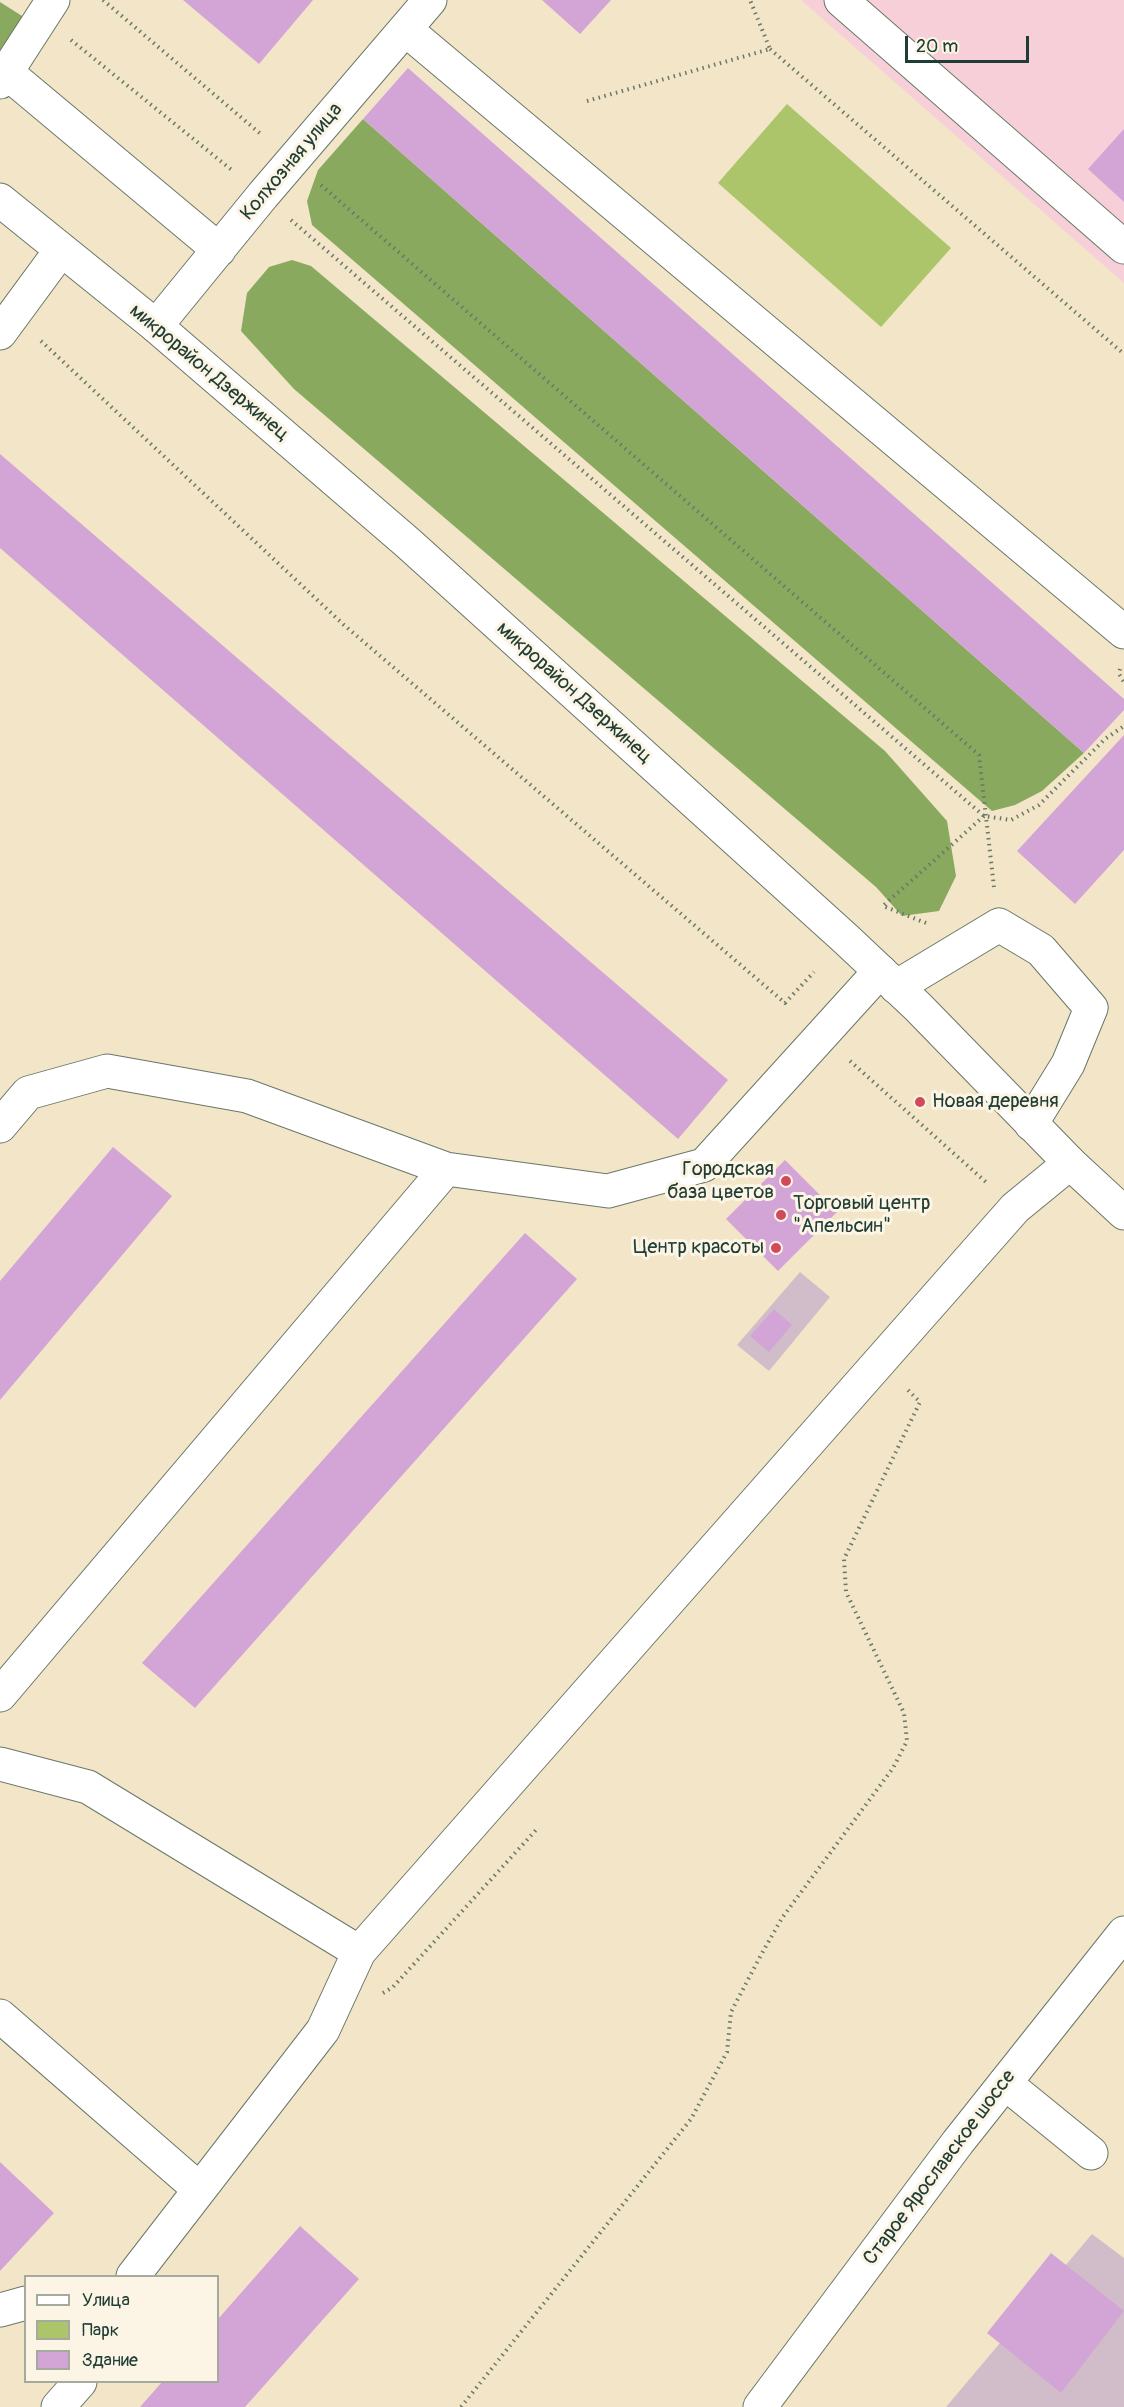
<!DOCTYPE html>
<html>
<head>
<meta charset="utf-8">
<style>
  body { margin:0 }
  #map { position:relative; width:1124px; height:2407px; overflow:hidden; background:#f2e5c8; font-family:Pangolin,sans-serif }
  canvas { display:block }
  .legend { position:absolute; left:24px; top:2275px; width:195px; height:108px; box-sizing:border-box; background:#fcf5e5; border:2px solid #a4ab9e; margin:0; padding:8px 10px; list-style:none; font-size:18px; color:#1f3d34 }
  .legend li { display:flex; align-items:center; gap:12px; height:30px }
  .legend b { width:30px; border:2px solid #a4ab9e }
  .scale { position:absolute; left:905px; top:36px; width:124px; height:27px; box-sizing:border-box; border:3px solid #1f3d34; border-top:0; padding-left:8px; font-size:18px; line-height:21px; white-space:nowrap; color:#1f3d34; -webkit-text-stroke:4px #fcf5e5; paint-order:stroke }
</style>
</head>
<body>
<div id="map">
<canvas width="1124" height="2407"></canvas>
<ul class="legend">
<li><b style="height:8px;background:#fff"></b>Улица</li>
<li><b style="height:16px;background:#acc46a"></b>Парк</li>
<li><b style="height:16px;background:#d3a5d7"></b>Здание</li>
</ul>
<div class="scale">20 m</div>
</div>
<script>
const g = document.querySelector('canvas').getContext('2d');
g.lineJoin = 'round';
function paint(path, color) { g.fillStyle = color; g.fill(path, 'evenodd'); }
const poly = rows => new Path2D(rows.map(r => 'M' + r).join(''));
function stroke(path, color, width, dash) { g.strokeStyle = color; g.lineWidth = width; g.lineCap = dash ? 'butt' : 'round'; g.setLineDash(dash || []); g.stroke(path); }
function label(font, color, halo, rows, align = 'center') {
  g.font = font + ' Pangolin,sans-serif'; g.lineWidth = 6; g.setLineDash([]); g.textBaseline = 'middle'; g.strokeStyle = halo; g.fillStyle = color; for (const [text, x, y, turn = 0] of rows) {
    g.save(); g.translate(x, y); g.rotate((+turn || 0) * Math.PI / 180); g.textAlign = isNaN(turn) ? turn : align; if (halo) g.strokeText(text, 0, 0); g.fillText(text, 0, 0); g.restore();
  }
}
const built = poly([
  [801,0,1124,0,1124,283]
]);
const industrial = poly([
  [800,1272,830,1297,769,1371,737,1345],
  [1092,2234,1124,2258,1124,2407,946,2407]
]);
const green = poly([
  [787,104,951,248,881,327,718,183]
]);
const forest = poly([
  [0,2,41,28,0,79],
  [363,119,1084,753,1042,791,1015,805,992,811,312,225,307,201,318,170],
  [292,260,311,266,885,751,947,821,956,876,939,911,902,916,876,887,294,389,241,331,247,293,269,267]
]);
const building = poly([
  [183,0,313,0,259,64],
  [542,0,611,0,580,34],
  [408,68,1124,699,1124,710,1084,753,363,119],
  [1124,129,1124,202,1088,169],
  [0,454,728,1080,678,1139,0,548],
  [1124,735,1124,850,1075,904,1017,851],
  [113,1147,172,1196,0,1400,0,1281],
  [785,1160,837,1212,778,1271,726,1219],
  [525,1233,577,1279,195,1708,142,1663],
  [774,1309,792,1325,769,1352,750,1336],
  [0,2162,54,2213,0,2271],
  [300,2226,359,2279,245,2407,140,2407,162,2382,218,2382,218,2319],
  [1051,2253,1124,2311,1061,2393,987,2333]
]);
const path = poly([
  [103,0,263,136],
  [71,40,233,171],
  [770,49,1124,354],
  [587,101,770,49,750,0],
  [321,185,979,755,994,887],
  [291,220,984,816,1011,820,1039,805,1105,739,1124,726],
  [41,341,344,625,785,1003,814,972],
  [1120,669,1119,674,1124,682],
  [926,923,883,906,984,816],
  [850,1061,986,1182],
  [383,1993,393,1987,536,1830],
  [461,2407,691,2119,727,2052,731,2012,761,1955,782,1918,893,1768,907,1741,904,1713,846,1592,844,1559,920,1402,907,1389]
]);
const minor = poly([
  [841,0,1124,247],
  [405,29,1124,632],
  [6,72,219,250],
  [0,82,53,0],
  [156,326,263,195,430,0],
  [0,333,61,250],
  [896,987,999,925,1041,950,1091,1008,1068,1064,1031,1124],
  [0,1126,28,1093,107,1071,247,1096,446,1169],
  [0,1695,446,1169,608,1191,704,1165,880,971],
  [0,1764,88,1787,359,1952,1015,1208,1070,1163],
  [0,2016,199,2189],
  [1005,2083,1091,2153],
  [133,2276,323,2030,359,1952],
  [0,2310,26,2303],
  [58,2407,80,2382]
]);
const major = poly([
  [0,200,156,326,408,543,847,940,918,1007,1070,1163,1124,1213],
  [760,2407,958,2142,1124,1933]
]);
const markers = [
  [920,1102,6,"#d1495b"],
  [786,1181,6,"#d1495b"],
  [781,1215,6,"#d1495b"],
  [776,1248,6,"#d1495b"]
];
const streetNames = [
  ["Колхозная улица",292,162,-50],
  ["микрорайон Дзержинец",209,373,40],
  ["микрорайон Дзержинец",574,693,42],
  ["Старое Ярославское шоссе",940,2168,-53]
];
const poiNames = [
  ["Новая деревня",932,1102],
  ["Городская",774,1170,"right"],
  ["база цветов",774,1193,"right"],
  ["Торговый центр",793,1204],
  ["\"Апельсин\"",793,1227],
  ["Центр красоты",764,1248,"right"]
];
paint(built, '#f6cfd8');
paint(industrial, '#d1bdca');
paint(green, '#acc46a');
paint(forest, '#89aa5e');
paint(building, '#d3a5d7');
stroke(minor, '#697868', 35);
stroke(major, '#697868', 35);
stroke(path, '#697868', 4, [1.5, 4.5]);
stroke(minor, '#fff', 33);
stroke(major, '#fff', 33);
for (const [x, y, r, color] of markers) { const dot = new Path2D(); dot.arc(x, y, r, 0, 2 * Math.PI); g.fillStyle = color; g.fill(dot); stroke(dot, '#fcf5e5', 2); }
label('20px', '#1f3d34', '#fcf5e5', streetNames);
label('20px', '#1f3d34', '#fcf5e5', poiNames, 'left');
</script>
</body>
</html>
